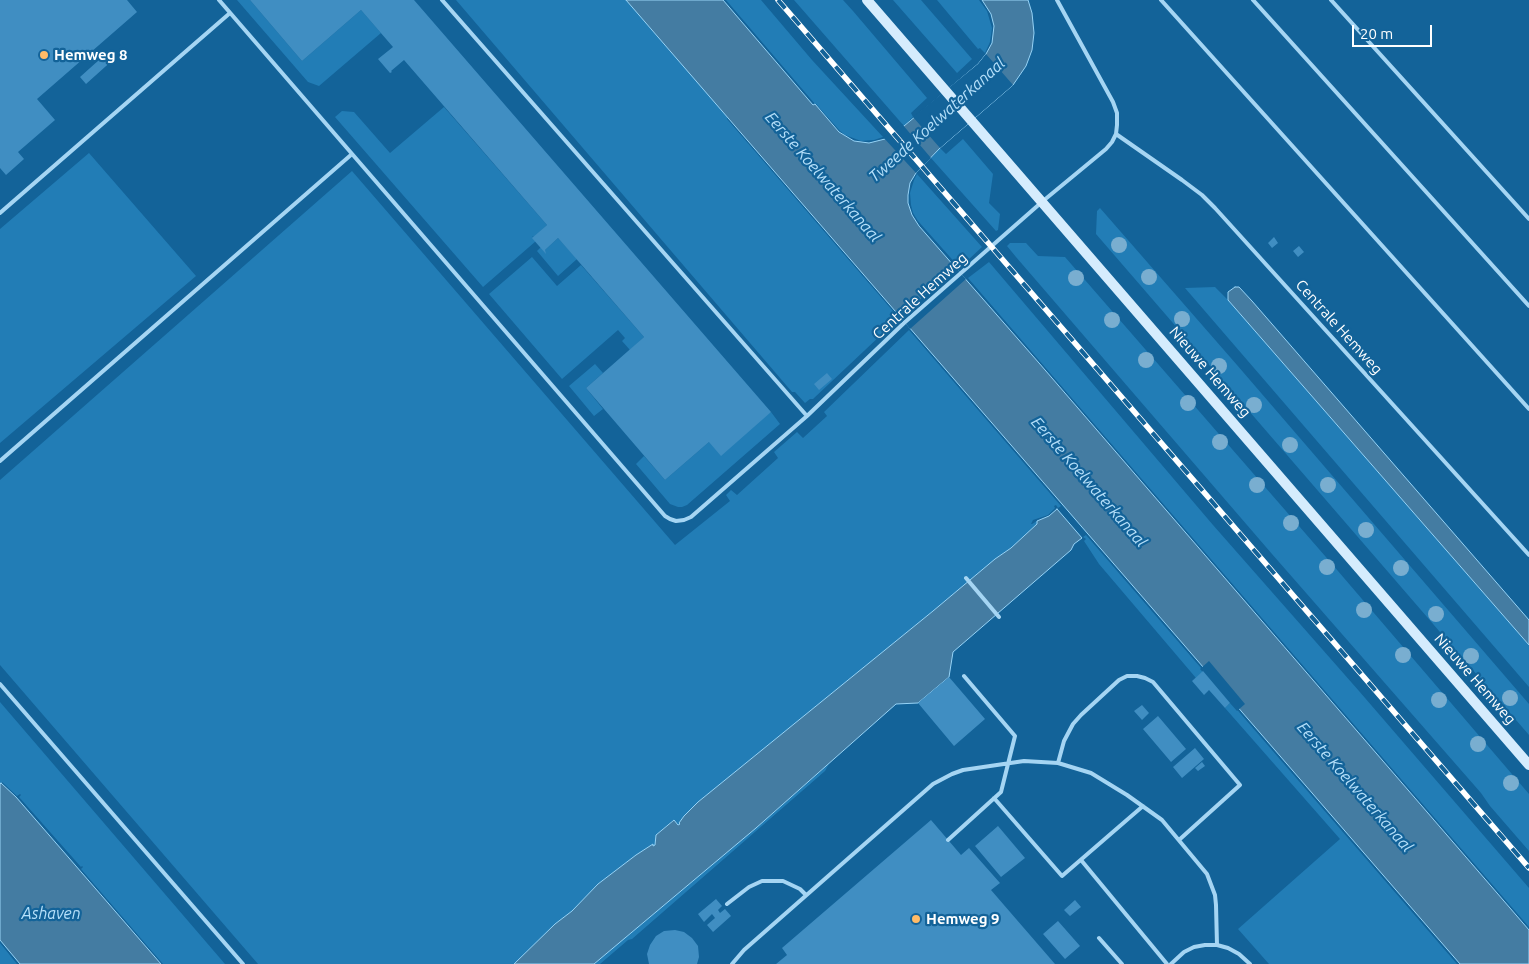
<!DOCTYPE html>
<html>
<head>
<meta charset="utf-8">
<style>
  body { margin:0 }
  #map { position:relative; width:1529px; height:964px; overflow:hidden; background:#136399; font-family:Ubuntu,sans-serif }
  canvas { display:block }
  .scale { position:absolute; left:1352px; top:25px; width:80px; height:22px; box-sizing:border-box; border:2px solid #fff; border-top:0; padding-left:6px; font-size:15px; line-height:18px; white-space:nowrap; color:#fff; -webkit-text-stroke:4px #136399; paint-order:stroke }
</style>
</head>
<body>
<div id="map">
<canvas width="1529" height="964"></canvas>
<div class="scale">20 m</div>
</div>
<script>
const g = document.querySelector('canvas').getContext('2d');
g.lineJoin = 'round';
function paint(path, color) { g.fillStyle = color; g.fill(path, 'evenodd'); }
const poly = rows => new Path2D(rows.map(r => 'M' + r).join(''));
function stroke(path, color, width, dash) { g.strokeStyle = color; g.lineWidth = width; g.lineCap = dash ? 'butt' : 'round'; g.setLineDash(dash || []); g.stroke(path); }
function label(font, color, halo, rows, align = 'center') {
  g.font = font + ' Ubuntu,sans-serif'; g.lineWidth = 4.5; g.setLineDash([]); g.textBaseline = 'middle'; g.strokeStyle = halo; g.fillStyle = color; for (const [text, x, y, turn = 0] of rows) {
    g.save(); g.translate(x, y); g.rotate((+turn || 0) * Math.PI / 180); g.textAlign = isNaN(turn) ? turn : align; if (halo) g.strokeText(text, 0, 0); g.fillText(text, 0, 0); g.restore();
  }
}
const green = poly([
  [237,0,250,0,302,61,361,10,381,33,319,86,308,82],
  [456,0,626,0,728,117,727,119,899,318,813,399,810,399,805,403,795,392,792,392],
  [726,0,761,0,812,60,883,137,874,140,861,141,845,135,840,131,816,104,815,104],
  [794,0,843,0,853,11,927,98,911,113,913,117,904,126],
  [893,0,921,0,972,59,957,73],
  [937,0,979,0,987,11,992,28,990,42,985,53,980,48,978,49],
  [444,107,547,225,534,237,532,236,536,241,483,287,335,117,342,111,354,112,390,153],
  [963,139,993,174,989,203,1000,214,998,230,996,231,931,158,940,148,946,154],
  [89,153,196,276,0,443,0,229],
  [352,171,675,545,730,501,726,495,731,490,737,495,778,458,774,452,797,432,803,438,827,416,824,412,909,330,1061,506,1058,508,1056,505,1054,506,1055,508,1048,515,1033,520,1031,524,1032,524,1037,521,1037,524,1011,548,995,559,934,610,698,802,684,816,679,823,680,824,678,825,673,820,656,835,655,845,653,846,653,844,636,855,598,884,572,911,555,924,514,964,258,964,0,665,0,480],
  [917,174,982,247,967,261,965,260,958,266,918,221,913,213,911,205,910,193,914,180],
  [1100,208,1237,365,1529,704,1529,735,1096,234,1097,211],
  [558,238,577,259,558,276,537,251,541,247,545,252,545,250],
  [1010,243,1026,243,1038,256,1065,257,1332,564,1529,794,1529,851,1490,806,1481,793,1272,554,1016,257,1007,246],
  [532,257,557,286,581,265,644,337,630,350,622,341,625,338,618,330,562,379,489,294],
  [989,262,1213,525,1359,691,1529,888,1529,927,968,278],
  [1215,287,1228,300,1529,645,1529,687,1185,288],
  [595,364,603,373,586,388,603,409,594,416,569,386],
  [771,412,780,424,687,505,682,507,678,507,670,504,636,464,644,456,665,480,709,442],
  [1086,535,1457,964,1269,964,1238,929,1340,839,1225,708,1230,703,1203,672,1196,678,1099,564,1084,541,1086,539,1083,537],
  [0,702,225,964,163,964,81,869,83,867,82,866,81,867,19,797,21,795,20,794,17,796,2,782,0,784],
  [829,764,825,771,632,939,628,940,600,964,594,964,756,828],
  [0,943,17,964,0,964]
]);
const water = poly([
  [626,0,723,0,813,105,815,104,839,132,854,141,869,143,885,139,904,126,978,64,986,54,992,43,994,26,991,14,982,0,1028,0,1032,13,1034,33,1032,50,1026,66,1013,85,940,148,916,173,910,183,908,195,908,203,912,215,919,226,1039,363,1529,930,1529,964,1460,964,626,0],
  [1235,287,1239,287,1252,301,1529,620,1529,645,1228,300,1228,292,1235,287],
  [1057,509,1082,538,1074,544,1071,550,953,652,949,677,918,703,896,704,756,828,594,964,514,964,555,924,572,911,598,884,636,855,653,844,653,846,655,845,656,835,674,820,678,825,680,824,679,823,684,816,698,802,933,611,995,559,1011,548,1037,524,1037,521,1049,516,1057,509],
  [1,783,16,797,161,964,20,964,0,940,0,784,1,783]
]);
const pier = poly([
  [986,54,1013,85,940,148,913,117,978,64],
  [902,124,931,158,916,173,883,137],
  [956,268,966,279,910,329,900,317],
  [1209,661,1245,704,1237,711,1200,669]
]);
const building = poly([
  [0,0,127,0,137,12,37,99,55,120,18,152,24,159,6,175,0,168],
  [250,0,414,0,771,412,721,456,709,442,665,480,586,388,644,337,579,262,558,238,545,250,546,254,532,238,547,225,404,60,391,71,392,72,390,73,378,59,393,47,361,10,302,61],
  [109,51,115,58,86,84,80,77],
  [1274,237,1278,243,1272,248,1268,243],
  [1299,246,1304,252,1298,257,1293,251],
  [827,373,832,379,819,390,814,384],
  [1203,671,1230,703,1225,708,1209,690,1204,695,1192,681],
  [949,677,985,719,954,746,918,703],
  [1142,705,1149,713,1142,720,1134,711],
  [1158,716,1186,749,1171,762,1143,729],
  [1195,748,1204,759,1182,778,1173,767],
  [1202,762,1205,766,1198,771,1195,768],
  [931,820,961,855,969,848,1000,883,991,890,1055,964,776,964,787,955,782,948],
  [998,826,1025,858,1001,877,975,846],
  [716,899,722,906,718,910,720,913,725,909,731,916,713,932,707,925,715,918,712,914,704,922,698,914],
  [1075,900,1081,907,1070,916,1064,910],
  [1058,921,1080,946,1065,959,1043,934],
  [675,930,684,932,692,938,698,946,699,957,697,964,649,964,647,954,650,945,656,936,664,931]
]);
const service = poly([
  [219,0,665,516,670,519,676,521,684,520,691,517,807,416,904,323,1043,201,1106,149,1112,142,1116,134,1117,125,1117,113,1113,102,1057,0],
  [442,0,807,416],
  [1161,0,1529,409],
  [1253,0,1529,306],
  [1331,0,1529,219],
  [1116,134,1182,180,1202,195,1215,208,1529,555],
  [0,213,230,13],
  [0,461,352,154],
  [966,578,999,617],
  [0,684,243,964],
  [1058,763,1064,741,1073,724,1081,715,1119,680,1127,676,1137,676,1145,678,1153,682,1240,785,1179,840],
  [994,798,1062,876,1143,806],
  [948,840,1001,792,1015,736,964,676],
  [1081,860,1167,964],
  [727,904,749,887,762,881,783,881,800,889,806,895],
  [1099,938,1122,964],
  [732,964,744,950,933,784,952,774,963,770,1024,761,1058,763,1091,773,1127,795,1162,820,1207,874,1215,895,1216,905,1217,945],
  [1171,964,1184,952,1194,947,1205,945,1217,945,1228,948,1239,954,1250,964]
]);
const secondary = poly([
  [867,0,1529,765]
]);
const rail = poly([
  [778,0,1529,868]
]);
const trees = [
  [1119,245],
  [1149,277],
  [1076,278],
  [1182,319],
  [1112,320],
  [1146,360],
  [1219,366],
  [1188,403],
  [1254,405],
  [1220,442],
  [1290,445],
  [1257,485],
  [1328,485],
  [1291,523],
  [1366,530],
  [1327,567],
  [1401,568],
  [1364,610],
  [1436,614],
  [1403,655],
  [1471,656],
  [1510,698],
  [1439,700],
  [1478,744],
  [1511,783]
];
const markers = [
  [44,55,5,"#ffbb67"],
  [916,919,5,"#ffbb67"]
];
const poiNames = [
  ["Hemweg 8",54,55],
  ["Hemweg 9",926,919]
];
const streetNames = [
  ["Centrale Hemweg",920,296,-42],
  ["Centrale Hemweg",1339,327,48],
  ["Nieuwe Hemweg",1210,372,49],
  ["Nieuwe Hemweg",1475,679,49]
];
const waterNames = [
  ["Tweede Koelwaterkanaal",937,120,-42],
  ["Eerste Koelwaterkanaal",823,177,49],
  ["Eerste Koelwaterkanaal",1089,482,49],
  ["Eerste Koelwaterkanaal",1355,787,49],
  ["Ashaven",51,914]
];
paint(green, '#227db6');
paint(water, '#447ca2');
stroke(water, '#97d3f6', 1);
paint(pier, '#136399');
paint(building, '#408ec2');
stroke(service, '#a5d5f3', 4);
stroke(secondary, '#d5ecfd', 10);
stroke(rail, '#fff', 5.5);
stroke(rail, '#136399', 4, [11]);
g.fillStyle = '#79aed0';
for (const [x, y] of trees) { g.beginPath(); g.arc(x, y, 8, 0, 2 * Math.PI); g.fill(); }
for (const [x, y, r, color] of markers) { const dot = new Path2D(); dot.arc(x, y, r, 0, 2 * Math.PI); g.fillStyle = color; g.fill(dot); stroke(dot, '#136399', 2); }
label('bold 15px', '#fff', '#136399', poiNames, 'left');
label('15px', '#fff', '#136399', streetNames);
label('italic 16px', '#b6e0fa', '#136399', waterNames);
</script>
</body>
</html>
